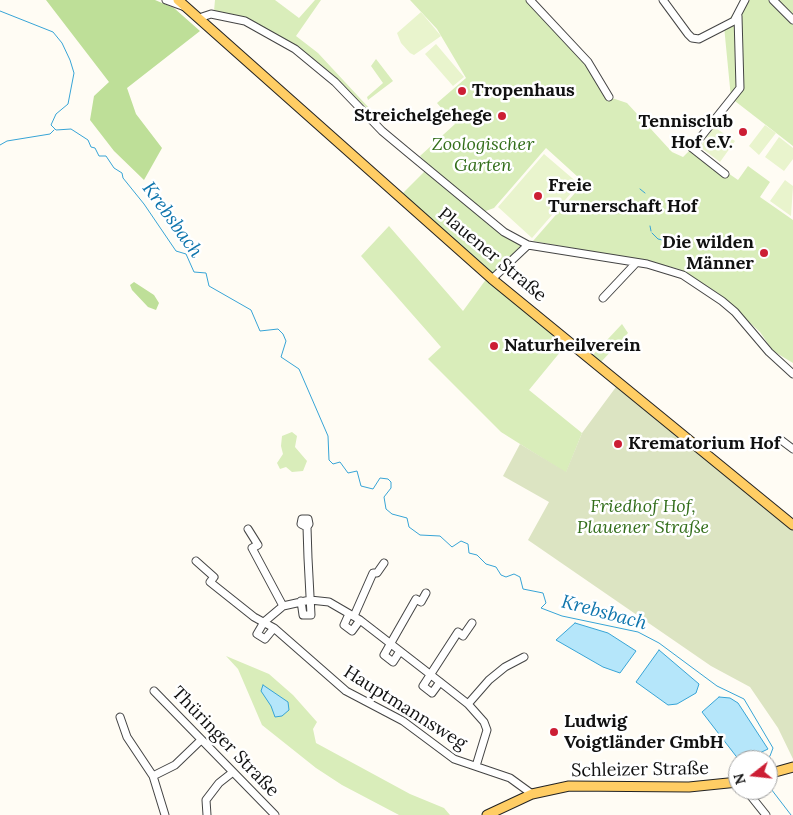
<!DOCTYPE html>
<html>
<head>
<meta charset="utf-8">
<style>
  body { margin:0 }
  #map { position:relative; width:793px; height:815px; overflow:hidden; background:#fffcf4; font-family:Lora,serif }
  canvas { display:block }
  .north { position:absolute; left:728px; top:750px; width:50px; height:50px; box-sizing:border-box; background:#fff; border:1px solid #a0a0a0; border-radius:50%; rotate:254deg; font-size:14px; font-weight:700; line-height:20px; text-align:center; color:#111 }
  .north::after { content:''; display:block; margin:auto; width:18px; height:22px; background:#cc1e34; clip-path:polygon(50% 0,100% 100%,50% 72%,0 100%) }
</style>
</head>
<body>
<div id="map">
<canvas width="793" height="815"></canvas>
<div class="north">N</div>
</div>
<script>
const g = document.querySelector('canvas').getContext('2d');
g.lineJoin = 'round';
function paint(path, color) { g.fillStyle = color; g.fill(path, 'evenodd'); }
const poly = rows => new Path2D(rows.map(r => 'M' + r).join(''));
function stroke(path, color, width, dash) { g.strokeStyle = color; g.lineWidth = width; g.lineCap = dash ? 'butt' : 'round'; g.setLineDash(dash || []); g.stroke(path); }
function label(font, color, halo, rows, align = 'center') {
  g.font = font + ' Lora,serif'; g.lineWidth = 5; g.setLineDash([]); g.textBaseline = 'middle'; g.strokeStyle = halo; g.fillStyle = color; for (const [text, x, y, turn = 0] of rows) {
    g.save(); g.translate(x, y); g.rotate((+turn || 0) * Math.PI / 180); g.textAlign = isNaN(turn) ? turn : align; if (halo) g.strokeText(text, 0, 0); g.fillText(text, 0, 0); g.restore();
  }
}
const green = poly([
  [215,0,275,0,299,18,315,0,321,0,296,36,318,53,370,109,368,109,317,64,278,35,245,17,214,11],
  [410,0,530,0,588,62,609,97,627,103,672,152,683,157,692,148,738,180,748,166,770,182,760,197,793,220,793,363,773,351,760,332,718,293,679,269,647,261,533,241,575,193,589,187,546,148,494,208,483,212,433,171,420,156,455,124,437,103,466,78,437,29],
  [740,0,793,0,793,146,731,98,724,26,738,7],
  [376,59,393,81,368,100,367,97,383,83,371,66],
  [425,171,523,247,493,276,401,195],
  [389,226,463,311,487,278,566,345,529,390,582,433,566,473,501,432,428,359,441,347,361,256],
  [622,324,628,333,601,362,592,356],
  [292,432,297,436,295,447,307,461,303,471,292,472,286,467,280,469,277,463,283,454,281,446,282,436],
  [226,656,269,674,293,695,317,722,313,729,316,743,410,794,444,808,450,815,399,815,342,785,316,768,262,725,238,669]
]);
const forest = poly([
  [46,0,155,0,174,8,200,31,127,88,136,114,162,148,144,180,114,151,90,120,94,96,109,82],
  [134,282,154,295,159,303,156,310,148,307,132,290,130,285]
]);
const cemetery = poly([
  [616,387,793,530,793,759,778,728,750,687,711,666,528,540,549,502,503,476,520,444,566,472,582,433]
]);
const pitch = poly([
  [421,12,441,36,414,55,410,53,401,43,397,33],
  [436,44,464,77,453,86,425,54],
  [765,125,776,133,759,155,749,146],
  [714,127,735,141,720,162,700,147],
  [779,137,793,148,793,159,784,171,765,157],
  [544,154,579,184,532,238,498,207],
  [785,180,793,186,791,216,770,201]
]);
const water = poly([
  [575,623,608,633,636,651,620,673,603,667,556,640,575,623],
  [659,650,699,684,696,693,677,704,668,705,636,682,659,650],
  [263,685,288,702,289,710,282,716,275,717,271,706,261,691,263,685],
  [719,697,730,698,738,703,768,749,745,760,739,760,702,712,719,697]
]);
const stream = poly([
  [0,11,53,32,62,43,70,60,74,73,68,104,56,114,51,125,56,130,71,129,88,140,91,147,95,148,99,156,106,156,114,168,122,173,123,178,144,204,176,251,186,254,194,272,206,273,209,286,251,310,260,331,278,329,283,334,286,341,281,357,299,369,328,436,329,460,333,464,340,462,348,473,357,471,361,486,373,489,380,478,388,479,391,482,391,488,384,497,386,509,392,514,407,518,409,527,420,535,440,536,452,547,461,541,468,544,469,553,477,555,486,564,496,567,501,575,506,577,514,574,520,577,523,589,543,593,546,603,541,608,562,616,638,632,659,643,717,686,744,699,773,748,770,756,764,760],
  [0,145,7,141,50,134,54,130],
  [640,189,645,193],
  [650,226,651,231],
  [652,233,658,239,671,242],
  [768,785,791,815]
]);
const minor = poly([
  [166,0,185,7],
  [530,0,588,62,609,97],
  [663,0,688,34,692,38,699,39,734,21,745,0],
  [773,0,793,20],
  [199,18,211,14,245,21,295,49,335,82,382,131,406,151,504,232,528,245,647,264,683,275,722,301,735,312,769,352,793,374],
  [725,174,692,148,740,88,738,16],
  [492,279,528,245],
  [603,298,636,263],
  [781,440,793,449],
  [248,529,258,545,252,548,283,606],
  [196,561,214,577,210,582,254,617,274,628,346,691,403,721,454,759,510,778,532,794],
  [301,601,303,615,311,615,308,558,307,527,309,524,308,519,302,519,301,524,307,527],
  [349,614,344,625,352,631,360,620],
  [354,616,373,573,377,573,384,563],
  [274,628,265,639,257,634,264,622,283,606,310,600,329,602,360,620,440,682,468,704,484,722,487,730,476,766],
  [400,651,393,662,384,655,416,599,421,602,426,593],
  [440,682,432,693,423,686,458,632,463,636,472,623],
  [154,691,275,815],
  [468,704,489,680,505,667,524,657],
  [120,717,127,737,153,776,165,815],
  [153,776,175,765,201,740],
  [746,790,766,815],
  [207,815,206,800,219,783,233,772]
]);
const major = poly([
  [178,0,492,279,793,525],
  [768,774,793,767],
  [487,815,532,794,569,786,689,787,738,782]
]);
const markers = [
  [462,91,5,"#cc1e34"],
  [502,116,5,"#cc1e34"],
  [743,132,5,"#cc1e34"],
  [538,196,5,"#cc1e34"],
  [764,253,5,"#cc1e34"],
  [494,346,5,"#cc1e34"],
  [618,444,5,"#cc1e34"],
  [554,732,5,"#cc1e34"]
];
const poiNames = [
  ["Tropenhaus",472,91],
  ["Streichelgehege",492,116,"right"],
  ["Tennisclub",733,122,"right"],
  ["Hof e.V.",733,143,"right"],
  ["Freie",548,186],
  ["Turnerschaft Hof",548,207],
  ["Die wilden",754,243,"right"],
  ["Männer",754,264,"right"],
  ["Naturheilverein",504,346],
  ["Krematorium Hof",628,444],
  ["Ludwig",564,722],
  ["Voigtländer GmbH",564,743]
];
const parkNames = [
  ["Zoologischer",483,145],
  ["Garten",483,166],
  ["Friedhof Hof,",643,507],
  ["Plauener Straße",643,528]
];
const streetNames = [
  ["Plauener Straße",492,255,40],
  ["Hauptmannsweg",405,708,32],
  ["Thüringer Straße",225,742,46],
  ["Schleizer Straße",640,770,-1]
];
const waterNames = [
  ["Krebsbach",172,220,54],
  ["Krebsbach",604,613,15]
];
paint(green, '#d9edba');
paint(forest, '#bedf98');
paint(cemetery, '#dce4c2');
paint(pitch, '#e9f4cd');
paint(water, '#b5e6fa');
stroke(water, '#37a4d6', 1);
stroke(stream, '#37a4d6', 1);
stroke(minor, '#444', 9);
stroke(major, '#222', 11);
stroke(minor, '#fff', 7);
stroke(major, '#ffcd64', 9);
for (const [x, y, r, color] of markers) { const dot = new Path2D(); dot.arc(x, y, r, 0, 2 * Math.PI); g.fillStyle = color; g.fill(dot); stroke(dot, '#fff', 2); }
label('bold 18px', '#111', '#fff', poiNames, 'left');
label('italic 18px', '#336e1b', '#fff', parkNames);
label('18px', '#111', '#fff', streetNames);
label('italic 19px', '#0f75ad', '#fff', waterNames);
</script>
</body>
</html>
